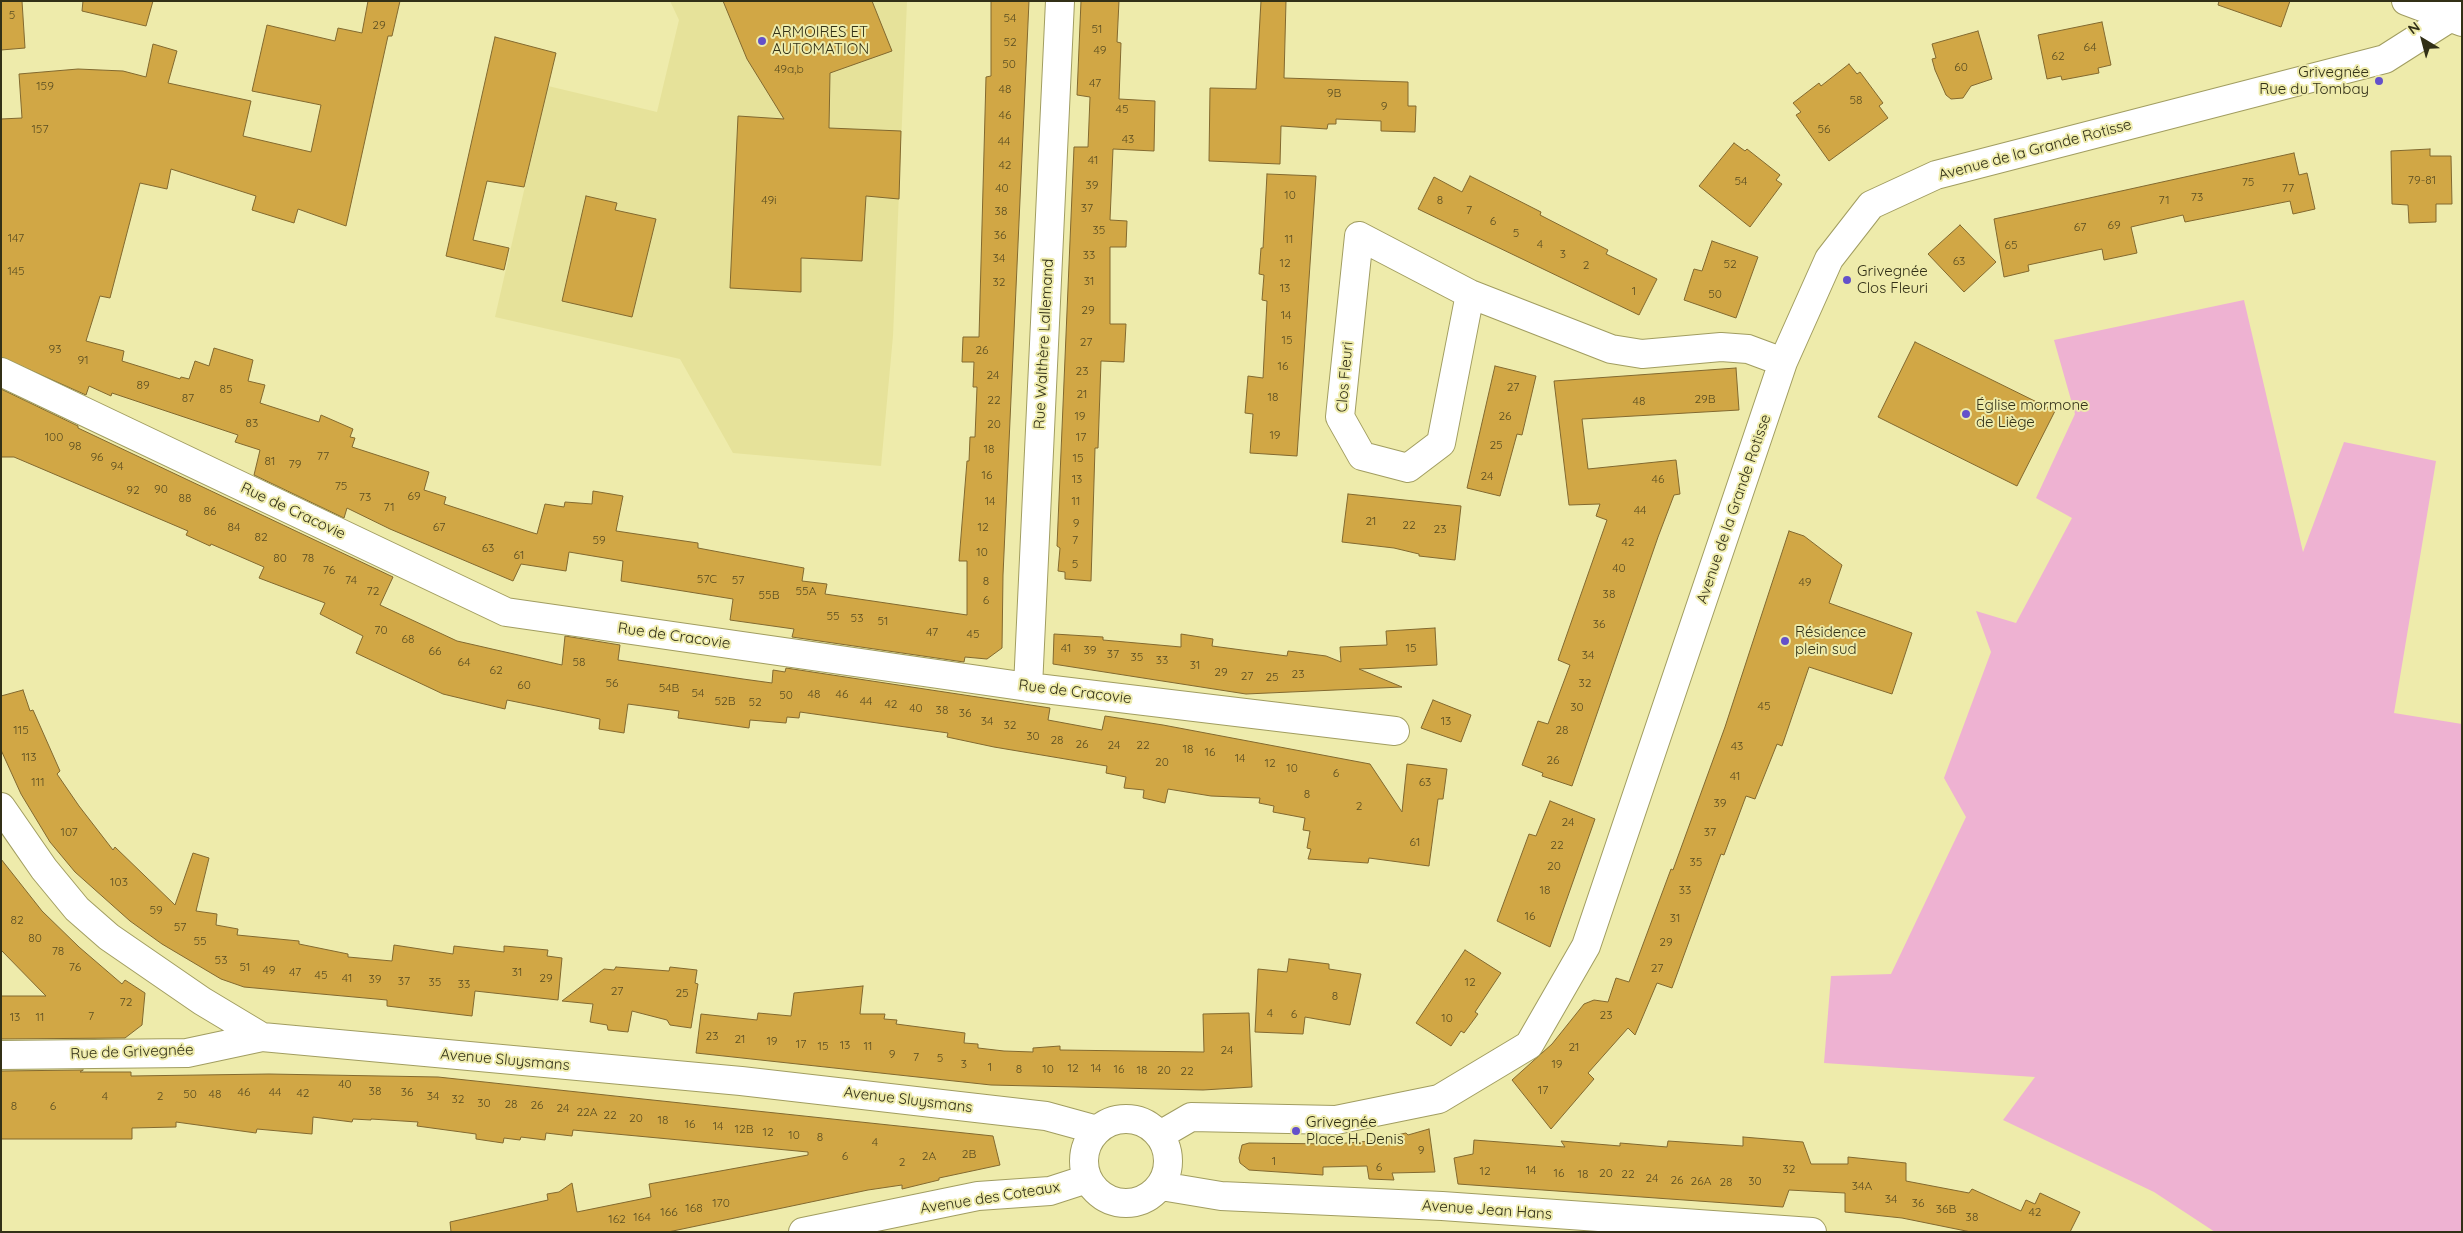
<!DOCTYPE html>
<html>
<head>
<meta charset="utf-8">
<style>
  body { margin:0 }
  #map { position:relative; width:2463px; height:1233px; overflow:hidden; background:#eeebab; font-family:Quicksand,sans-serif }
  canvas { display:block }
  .frame { position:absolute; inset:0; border:2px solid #323017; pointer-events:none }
  .north { position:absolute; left:2398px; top:15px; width:50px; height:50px; -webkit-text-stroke:4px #eeebab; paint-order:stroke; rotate:323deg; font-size:14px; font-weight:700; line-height:20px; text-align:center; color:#323017 }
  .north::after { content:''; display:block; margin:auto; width:18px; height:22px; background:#323017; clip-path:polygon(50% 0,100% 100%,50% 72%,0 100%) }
</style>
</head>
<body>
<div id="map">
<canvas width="2463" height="1233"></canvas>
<div class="frame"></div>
<div class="north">N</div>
</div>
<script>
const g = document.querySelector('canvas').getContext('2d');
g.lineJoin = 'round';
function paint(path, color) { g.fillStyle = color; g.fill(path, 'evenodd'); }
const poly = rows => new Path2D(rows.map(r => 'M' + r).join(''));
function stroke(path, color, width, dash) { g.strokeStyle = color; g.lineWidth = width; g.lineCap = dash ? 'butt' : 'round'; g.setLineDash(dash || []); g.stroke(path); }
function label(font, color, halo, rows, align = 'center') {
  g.font = font + ' Quicksand,sans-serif'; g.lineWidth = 4; g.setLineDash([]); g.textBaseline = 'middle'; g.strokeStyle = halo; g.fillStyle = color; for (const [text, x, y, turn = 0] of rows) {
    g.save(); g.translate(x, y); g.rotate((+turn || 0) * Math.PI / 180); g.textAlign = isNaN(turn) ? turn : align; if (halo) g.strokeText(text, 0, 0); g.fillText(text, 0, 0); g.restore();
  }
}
const built = poly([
  [670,1,907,1,893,336,881,466,733,453,680,359,495,317,548,86,657,112,679,20]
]);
const green = poly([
  [2244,300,2303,552,2344,442,2436,461,2394,713,2462,724,2462,1232,2215,1232,2154,1192,2003,1120,2035,1077,1824,1063,1831,976,1891,974,1966,817,1944,778,1991,652,1976,611,2016,623,2072,518,2036,498,2075,414,2054,340]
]);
const building = poly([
  [1,1,22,1,25,48,1,50,1,1],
  [83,1,153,1,146,26,82,11,83,1],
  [368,1,400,1,392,36,388,36,346,226,298,209,294,223,252,210,256,196,171,169,167,189,140,183,110,298,100,296,86,341,124,351,122,361,180,379,181,377,189,379,195,361,209,366,214,348,253,360,248,381,265,385,260,403,319,422,321,415,353,429,350,437,355,438,352,447,429,472,424,490,446,497,444,504,527,531,537,534,545,504,564,507,565,502,592,504,593,491,623,496,616,531,698,543,698,548,804,568,802,581,827,584,825,594,967,615,967,561,959,561,967,461,969,461,970,437,975,437,977,387,973,387,974,362,962,362,963,337,979,337,986,77,991,76,991,1,1029,1,1003,575,1002,648,987,659,965,657,964,662,792,637,794,629,730,620,733,599,621,581,623,561,569,552,566,571,521,564,513,581,390,529,347,508,344,518,254,475,260,450,235,442,238,435,112,393,111,396,89,386,86,395,1,357,1,119,22,118,19,74,78,69,123,71,146,77,153,44,177,51,168,83,251,101,243,136,311,152,321,105,252,91,267,25,335,41,338,28,362,33,368,1],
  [723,1,872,1,892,51,830,73,829,128,901,131,899,199,866,196,862,261,801,258,801,292,730,288,738,116,784,119,747,59,723,1],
  [1081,1,1119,1,1117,42,1121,43,1119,99,1155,101,1154,151,1113,149,1110,220,1127,221,1126,247,1110,247,1110,324,1126,324,1124,362,1101,361,1098,448,1095,448,1091,581,1065,579,1065,572,1058,571,1060,548,1057,546,1074,147,1088,147,1090,97,1077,95,1081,1],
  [1261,1,1286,1,1284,78,1408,82,1408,106,1416,106,1415,132,1381,131,1381,121,1336,119,1336,124,1328,124,1327,129,1281,126,1280,164,1209,161,1210,88,1256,89,1261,1],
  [2219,1,2290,1,2281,27,2218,5,2219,1],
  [2102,22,2111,65,2098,68,2099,73,2062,80,2061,76,2047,79,2038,35,2102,22],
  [1978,31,1992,79,1971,86,1963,98,1951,99,1946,95,1935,70,1932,59,1936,58,1932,44,1978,31],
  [495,37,556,53,524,187,487,181,473,240,509,248,504,270,446,256,495,37],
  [1849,64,1857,74,1860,72,1883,103,1879,106,1888,118,1829,161,1796,115,1801,112,1793,103,1819,83,1821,86,1849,64],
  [1734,143,1745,151,1747,149,1780,175,1776,180,1782,184,1750,227,1699,186,1734,143],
  [2430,149,2430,156,2451,156,2452,204,2436,204,2436,222,2409,223,2408,205,2392,204,2391,151,2430,149],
  [2294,153,2299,175,2307,173,2315,209,2293,214,2290,201,2185,222,2183,215,2131,227,2137,253,2104,260,2102,249,2028,265,2029,271,2004,277,1994,219,2294,153],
  [1267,174,1316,176,1297,456,1250,453,1253,414,1245,413,1248,376,1263,378,1267,301,1262,300,1264,275,1259,274,1261,248,1263,248,1267,174],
  [1470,176,1541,212,1540,215,1608,250,1606,254,1657,279,1639,315,1418,209,1434,177,1462,192,1470,176],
  [586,196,617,203,615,210,656,219,632,317,562,301,586,196],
  [1960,225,1996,262,1964,292,1928,254,1960,225],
  [1712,241,1758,257,1736,318,1684,300,1694,269,1702,271,1712,241],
  [1915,342,2055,411,2017,486,1878,417,1915,342],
  [1495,366,1536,376,1522,435,1517,434,1500,496,1467,488,1495,366],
  [1736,368,1739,410,1582,419,1588,469,1676,460,1680,494,1674,495,1658,537,1572,786,1542,776,1543,773,1522,765,1538,721,1548,724,1570,665,1558,660,1607,520,1596,516,1600,504,1569,505,1554,381,1736,368],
  [1,389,78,426,78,428,393,577,380,605,457,641,562,665,565,636,620,645,618,660,743,679,772,683,773,670,785,672,786,668,1050,708,1048,720,1102,730,1105,716,1163,725,1370,764,1402,812,1407,764,1447,769,1443,799,1438,799,1429,866,1369,858,1368,863,1308,859,1311,849,1307,848,1310,831,1303,830,1305,818,1273,812,1274,806,1259,803,1260,798,1211,796,1168,789,1165,803,1143,798,1144,790,1124,788,1126,777,1106,773,1107,766,994,747,947,737,948,733,800,712,799,718,787,717,786,723,750,720,749,728,678,718,679,711,628,704,624,733,599,729,600,719,507,700,505,709,443,694,356,653,363,636,320,614,325,603,259,578,264,567,211,544,210,546,186,535,188,531,14,457,1,457,1,389],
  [1348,494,1461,506,1455,560,1419,556,1419,554,1394,548,1342,542,1348,494],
  [1789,531,1804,536,1842,565,1829,603,1912,633,1892,694,1809,667,1782,746,1777,744,1755,799,1746,796,1724,855,1721,854,1672,988,1657,983,1635,1035,1628,1028,1588,1073,1594,1079,1551,1129,1512,1080,1552,1044,1584,1004,1594,1000,1608,1002,1616,978,1629,982,1671,869,1673,870,1725,727,1789,531],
  [1435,628,1437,665,1359,669,1402,687,1246,694,1053,664,1054,634,1103,637,1103,640,1181,647,1181,634,1213,639,1212,646,1287,656,1288,651,1326,656,1341,662,1340,647,1387,645,1386,631,1435,628],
  [23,690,30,711,33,710,60,771,57,774,79,806,113,850,115,847,175,905,193,853,209,858,196,911,217,914,216,925,238,929,237,935,299,941,299,944,348,954,348,957,392,961,394,945,453,954,454,946,504,952,504,946,548,950,547,956,562,958,558,1000,475,991,472,1016,387,1006,387,1000,244,987,221,979,162,944,130,921,75,872,50,842,21,794,1,750,1,696,23,690],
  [1433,700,1471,715,1461,742,1421,728,1433,700],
  [1550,801,1595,819,1550,947,1497,921,1529,834,1536,836,1550,801],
  [1,859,42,911,79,947,122,984,125,980,145,993,142,1025,125,1038,1,1039,1,996,46,996,1,950,1,859],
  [1465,950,1501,973,1475,1012,1478,1014,1464,1033,1461,1031,1451,1046,1416,1023,1465,950],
  [1289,959,1329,964,1329,969,1361,974,1350,1025,1305,1017,1303,1034,1255,1032,1258,969,1287,972,1289,959],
  [616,967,669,971,670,967,697,970,695,983,698,984,691,1028,670,1025,667,1020,632,1011,628,1032,608,1030,607,1025,590,1022,593,1004,562,1001,604,969,614,970,616,967],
  [863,986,860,1014,885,1014,884,1019,897,1020,896,1024,965,1033,964,1043,978,1044,978,1048,1004,1051,1033,1052,1033,1048,1060,1046,1060,1050,1204,1052,1203,1014,1249,1013,1252,1087,1203,1090,991,1085,696,1053,701,1014,757,1020,758,1013,791,1016,794,993,863,986],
  [83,1070,80,1072,131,1072,131,1076,269,1074,438,1077,624,1097,993,1136,1000,1165,939,1178,939,1180,902,1189,902,1185,868,1190,668,1232,451,1232,450,1222,548,1200,547,1194,559,1192,572,1183,577,1212,651,1197,649,1184,808,1155,808,1152,573,1130,572,1136,546,1133,545,1140,521,1137,520,1140,504,1138,503,1143,476,1139,476,1134,417,1126,418,1122,371,1119,371,1120,353,1119,352,1122,313,1117,312,1134,257,1129,256,1133,176,1122,176,1127,132,1128,132,1139,1,1139,1,1071,83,1070],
  [1429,1129,1435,1172,1392,1173,1394,1180,1369,1179,1367,1166,1323,1167,1323,1175,1249,1170,1240,1163,1239,1158,1242,1145,1249,1143,1335,1144,1371,1141,1406,1133,1408,1135,1429,1129],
  [1743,1137,1803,1142,1811,1164,1848,1164,1848,1157,1906,1163,1906,1181,1969,1193,1972,1189,2021,1211,2026,1200,2035,1204,2040,1193,2080,1212,2070,1232,1971,1232,1902,1218,1845,1212,1845,1193,1789,1190,1783,1207,1458,1184,1454,1158,1473,1154,1474,1140,1565,1147,1561,1141,1620,1146,1620,1143,1667,1147,1668,1141,1743,1146,1743,1137]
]);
const minor = poly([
  [2406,1,2462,22],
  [1470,294,1441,443,1408,468,1362,456,1340,417,1359,236,1470,294,1611,349,1642,354,1721,347,1748,349,1783,362],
  [1,372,506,612,1028,687,1395,731],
  [1028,687,1060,1],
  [1,807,44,869,77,909,109,937,202,1001,262,1037,741,1081,1046,1116,1097,1130],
  [1,1055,187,1053,262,1037],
  '1084 1161a42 42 0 1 1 84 0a42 42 0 1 1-84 0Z',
  [1160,1135,1191,1117,1336,1120,1439,1099,1529,1045,1586,946,1783,362,1829,259,1871,205,1936,175,2385,59,2451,17,2462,5],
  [1161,1186,1221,1196,1442,1206,1812,1232],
  [803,1232,978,1196,1050,1191,1087,1179]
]);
const markers = [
  [762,41,5,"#6451ca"],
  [2379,81,5,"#6451ca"],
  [1847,280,5,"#6451ca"],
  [1966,414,5,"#6451ca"],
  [1785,641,5,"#6451ca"],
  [1296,1131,5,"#6451ca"]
];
const numberNames = [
  ["5",12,15],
  ["54",1010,18],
  ["29",379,25],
  ["51",1097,29],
  ["52",1010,42],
  ["64",2090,47],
  ["49",1100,50],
  ["62",2058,56],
  ["50",1009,64],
  ["60",1961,67],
  ["49a,b",789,69],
  ["47",1095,83],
  ["159",45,86],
  ["48",1005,89],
  ["9B",1334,93],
  ["58",1856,100],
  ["9",1384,106],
  ["45",1122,109],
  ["46",1005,115],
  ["157",40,129],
  ["56",1824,129],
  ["43",1128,139],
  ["44",1004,141],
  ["41",1093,160],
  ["42",1005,165],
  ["79-81",2422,180],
  ["54",1741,181],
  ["75",2248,182],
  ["39",1092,185],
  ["40",1002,188],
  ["77",2288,188],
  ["10",1290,195],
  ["73",2197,197],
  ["49i",769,200],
  ["8",1440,200],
  ["71",2164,200],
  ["37",1087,208],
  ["7",1469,210],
  ["38",1001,211],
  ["6",1493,221],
  ["69",2114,225],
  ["67",2080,227],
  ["35",1099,230],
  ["5",1516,233],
  ["36",1000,235],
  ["147",16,238],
  ["11",1289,239],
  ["4",1540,244],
  ["65",2011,245],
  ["3",1563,254],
  ["33",1089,255],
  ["34",999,258],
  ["63",1959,261],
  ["12",1285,263],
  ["52",1730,264],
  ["2",1586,265],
  ["145",16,271],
  ["31",1089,281],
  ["32",999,282],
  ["13",1285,288],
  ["1",1634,291],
  ["50",1715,294],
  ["29",1088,310],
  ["14",1286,315],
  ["15",1287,340],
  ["27",1086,342],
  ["93",55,349],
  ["26",982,350],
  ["91",83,360],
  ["16",1283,366],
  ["23",1082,371],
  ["24",993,375],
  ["89",143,385],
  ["27",1513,387],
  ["85",226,389],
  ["21",1082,394],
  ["18",1273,397],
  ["87",188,398],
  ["29B",1705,399],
  ["22",994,400],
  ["48",1639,401],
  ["19",1080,416],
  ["26",1505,416],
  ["83",252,423],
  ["20",994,424],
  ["19",1275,435],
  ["100",54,437],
  ["17",1081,437],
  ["25",1496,445],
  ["98",75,446],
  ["18",989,449],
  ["77",323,456],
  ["96",97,457],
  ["15",1078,458],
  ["81",270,461],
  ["79",295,464],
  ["94",117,466],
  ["16",987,475],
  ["24",1487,476],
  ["13",1077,479],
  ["46",1658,479],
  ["75",341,486],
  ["90",161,489],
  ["92",133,490],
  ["69",414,496],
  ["73",365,497],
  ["88",185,498],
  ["14",990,501],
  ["11",1076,501],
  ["71",389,507],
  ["44",1640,510],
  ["86",210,511],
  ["21",1371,521],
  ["9",1076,523],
  ["22",1409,525],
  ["84",234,527],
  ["67",439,527],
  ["12",983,527],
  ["23",1440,529],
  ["82",261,537],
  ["59",599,540],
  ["7",1075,540],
  ["42",1628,542],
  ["63",488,548],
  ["10",982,552],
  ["61",519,555],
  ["80",280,558],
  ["78",308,558],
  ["5",1075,564],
  ["40",1619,568],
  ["76",329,570],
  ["57C",707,579],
  ["74",351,580],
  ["57",738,580],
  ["8",986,581],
  ["49",1805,582],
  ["72",373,591],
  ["55A",806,591],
  ["38",1609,594],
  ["55B",769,595],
  ["6",986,600],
  ["55",833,616],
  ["53",857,618],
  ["51",883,621],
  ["36",1599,624],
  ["70",381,630],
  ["47",932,632],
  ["45",973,634],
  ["68",408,639],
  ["41",1066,648],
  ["15",1411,648],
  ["39",1090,650],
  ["66",435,651],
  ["37",1113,654],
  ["34",1588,655],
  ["35",1137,657],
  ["33",1162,660],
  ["64",464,662],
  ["58",579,662],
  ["31",1195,665],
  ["62",496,670],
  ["29",1221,672],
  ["23",1298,674],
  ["27",1247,676],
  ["25",1272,677],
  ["56",612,683],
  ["32",1585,683],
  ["60",524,685],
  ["54B",669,688],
  ["54",698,693],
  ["48",814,694],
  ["46",842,694],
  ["50",786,695],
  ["52B",725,701],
  ["44",866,701],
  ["52",755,702],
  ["42",891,704],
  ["45",1764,706],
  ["30",1577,707],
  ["40",916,708],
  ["38",942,710],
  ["36",965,713],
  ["34",987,721],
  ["13",1446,721],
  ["32",1010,725],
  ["115",21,730],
  ["28",1562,730],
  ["30",1033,736],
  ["28",1057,740],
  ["26",1082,744],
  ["24",1114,745],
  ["22",1143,745],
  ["43",1737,746],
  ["18",1188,749],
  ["16",1210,752],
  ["113",29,757],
  ["14",1240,758],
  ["26",1553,760],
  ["20",1162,762],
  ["12",1270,763],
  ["10",1292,768],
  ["6",1336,773],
  ["41",1735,776],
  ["111",38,782],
  ["63",1425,782],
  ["8",1307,794],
  ["39",1720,803],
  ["2",1359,806],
  ["24",1568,822],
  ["107",69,832],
  ["37",1710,832],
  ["61",1415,842],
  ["22",1557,845],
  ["35",1696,862],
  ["20",1554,866],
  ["103",119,882],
  ["18",1545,890],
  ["33",1685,890],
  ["59",156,910],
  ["16",1530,916],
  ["31",1675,918],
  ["82",17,920],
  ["57",180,927],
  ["80",35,938],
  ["55",200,941],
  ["29",1666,942],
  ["78",58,951],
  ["53",221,960],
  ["76",75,967],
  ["51",245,967],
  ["27",1657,968],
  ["49",269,970],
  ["47",295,972],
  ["31",517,972],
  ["45",321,975],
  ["41",347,978],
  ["29",546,978],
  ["39",375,979],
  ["37",404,981],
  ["35",435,982],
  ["12",1470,982],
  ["33",464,984],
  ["27",617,991],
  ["25",682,993],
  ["8",1335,996],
  ["72",126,1002],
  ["4",1270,1013],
  ["6",1294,1014],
  ["23",1606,1015],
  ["7",91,1016],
  ["13",15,1017],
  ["11",40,1017],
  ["10",1447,1018],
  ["23",712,1036],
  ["21",740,1039],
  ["19",772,1041],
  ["17",801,1044],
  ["13",845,1045],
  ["15",823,1046],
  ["11",868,1046],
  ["21",1574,1047],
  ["24",1227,1050],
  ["9",892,1054],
  ["7",916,1057],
  ["5",940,1058],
  ["3",964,1064],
  ["19",1557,1064],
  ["1",990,1067],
  ["12",1073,1068],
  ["14",1096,1068],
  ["8",1019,1069],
  ["10",1048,1069],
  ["16",1119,1069],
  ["18",1142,1070],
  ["20",1164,1070],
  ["22",1187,1071],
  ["40",345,1084],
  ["17",1543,1090],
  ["38",375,1091],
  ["46",244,1092],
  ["44",275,1092],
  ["36",407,1092],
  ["42",303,1093],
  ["50",190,1094],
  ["48",215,1094],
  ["4",105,1096],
  ["2",160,1096],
  ["34",433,1096],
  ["32",458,1099],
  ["30",484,1103],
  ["28",511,1104],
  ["26",537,1105],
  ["8",14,1106],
  ["6",53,1106],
  ["24",563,1108],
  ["22A",587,1112],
  ["22",610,1115],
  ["20",636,1118],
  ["18",663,1120],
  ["16",690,1124],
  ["14",718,1126],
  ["12B",744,1129],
  ["12",768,1132],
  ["10",794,1135],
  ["8",820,1137],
  ["4",875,1142],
  ["9",1421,1150],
  ["2B",969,1154],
  ["6",845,1156],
  ["2A",929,1156],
  ["1",1274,1161],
  ["2",902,1162],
  ["6",1379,1167],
  ["32",1789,1169],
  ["14",1531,1170],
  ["12",1485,1171],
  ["16",1559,1173],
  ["20",1606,1173],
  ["18",1583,1174],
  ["22",1628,1174],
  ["24",1652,1178],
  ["26",1677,1180],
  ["26A",1701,1181],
  ["30",1755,1181],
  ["28",1726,1182],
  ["34A",1862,1186],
  ["34",1891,1199],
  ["170",721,1203],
  ["36",1918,1203],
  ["168",694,1208],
  ["36B",1946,1209],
  ["166",669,1212],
  ["42",2035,1212],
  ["164",642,1217],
  ["38",1972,1217],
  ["162",617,1219]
];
const poiNames = [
  ["ARMOIRES ET",772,32],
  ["AUTOMATION",772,49],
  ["Grivegnée",2369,72,"right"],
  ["Rue du Tombay",2369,89,"right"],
  ["Grivegnée",1857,271],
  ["Clos Fleuri",1857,288],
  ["Église mormone",1976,405],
  ["de Liège",1976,422],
  ["Résidence",1795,632],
  ["plein sud",1795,649],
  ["Grivegnée",1306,1122],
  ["Place H. Denis",1306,1139]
];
const streetNames = [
  ["Avenue de la Grande Rotisse",2035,150,-15],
  ["Rue Walthère Lallemand",1044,344,-87],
  ["Clos Fleuri",1345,377,-85],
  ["Avenue de la Grande Rotisse",1734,509,-71],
  ["Rue de Cracovie",293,511,25],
  ["Rue de Cracovie",674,636,8],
  ["Rue de Cracovie",1075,692,7],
  ["Rue de Grivegnée",132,1052,-2],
  ["Avenue Sluysmans",505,1060,5],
  ["Avenue Sluysmans",908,1100,7],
  ["Avenue des Coteaux",990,1198,-9],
  ["Avenue Jean Hans",1487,1210,4]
];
paint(built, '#e6e29a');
paint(green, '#eeb2d2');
paint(building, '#d1a745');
stroke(building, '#82692f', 1);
stroke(minor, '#a19d60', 30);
stroke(minor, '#fff', 28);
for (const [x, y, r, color] of markers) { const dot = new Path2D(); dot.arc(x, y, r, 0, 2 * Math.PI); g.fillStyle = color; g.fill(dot); stroke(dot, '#eeebab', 2); }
label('12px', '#5a4e22', null, numberNames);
label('15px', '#323017', '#eeebab', poiNames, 'left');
label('15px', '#323017', '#eeebab', streetNames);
</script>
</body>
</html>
